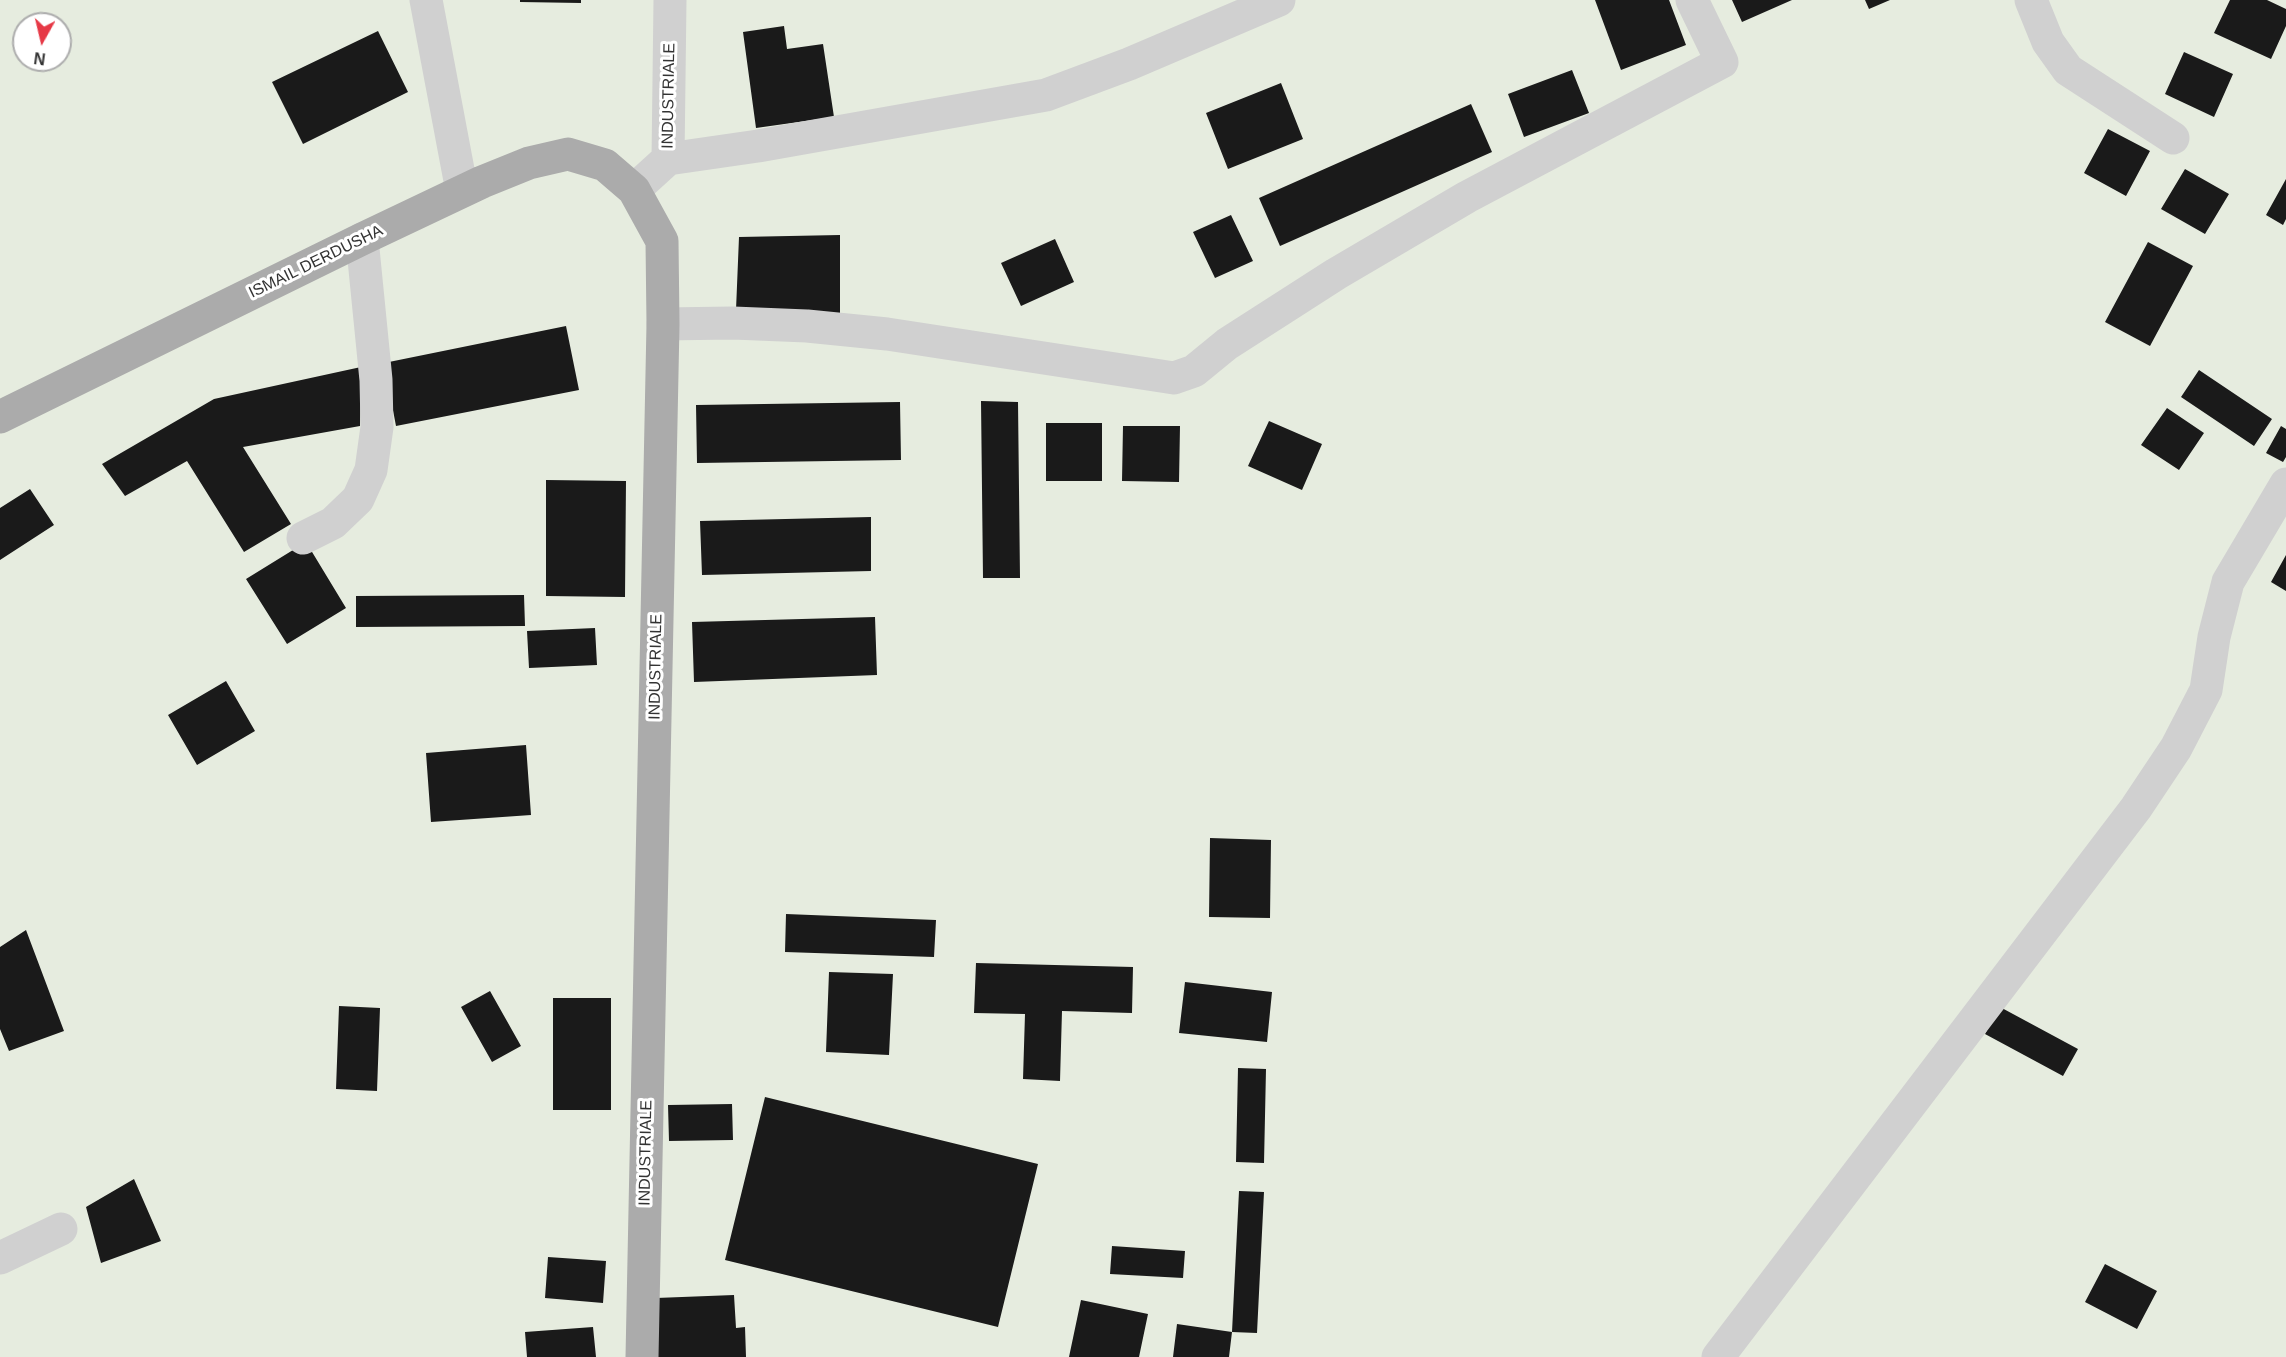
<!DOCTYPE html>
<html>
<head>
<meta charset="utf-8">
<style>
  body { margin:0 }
  #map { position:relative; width:2286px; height:1357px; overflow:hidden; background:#fff; font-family:Helvetica,sans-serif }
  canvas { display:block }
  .north { position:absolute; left:12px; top:12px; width:60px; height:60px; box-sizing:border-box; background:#fff; border:2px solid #adadad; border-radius:50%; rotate:188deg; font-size:16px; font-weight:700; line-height:24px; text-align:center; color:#333 }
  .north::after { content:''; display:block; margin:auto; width:21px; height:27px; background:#e63946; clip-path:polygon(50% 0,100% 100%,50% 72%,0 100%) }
</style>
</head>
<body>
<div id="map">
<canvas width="2286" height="1357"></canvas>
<div class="north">N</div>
</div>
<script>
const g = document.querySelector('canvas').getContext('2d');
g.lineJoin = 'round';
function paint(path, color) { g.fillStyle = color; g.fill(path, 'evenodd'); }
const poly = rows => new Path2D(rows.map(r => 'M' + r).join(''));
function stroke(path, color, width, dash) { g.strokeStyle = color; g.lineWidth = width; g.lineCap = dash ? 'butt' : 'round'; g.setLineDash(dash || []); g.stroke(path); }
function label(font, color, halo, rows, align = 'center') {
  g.font = font + ' Helvetica,sans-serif'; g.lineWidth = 6; g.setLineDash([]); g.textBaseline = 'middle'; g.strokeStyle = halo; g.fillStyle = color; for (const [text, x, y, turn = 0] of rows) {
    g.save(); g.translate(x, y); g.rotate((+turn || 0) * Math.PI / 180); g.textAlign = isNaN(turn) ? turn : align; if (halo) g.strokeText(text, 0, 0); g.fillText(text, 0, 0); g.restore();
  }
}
const green = poly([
  [0,0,2286,0,2286,1357,0,1357],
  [24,24,60,24,60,60,24,60]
]);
const building = poly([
  [520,0,581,0,581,3,520,2],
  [1595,0,1669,0,1686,45,1621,70],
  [1732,0,1792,0,1742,22],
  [1865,0,1890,0,1869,9],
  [2230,0,2267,0,2286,9,2286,26,2271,59,2214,33],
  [784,26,787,49,823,44,834,117,756,128,743,32],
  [378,31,408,92,303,144,272,82],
  [2184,52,2233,74,2214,117,2165,94],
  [1572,70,1589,113,1524,137,1508,94],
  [1281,83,1303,139,1228,169,1206,113],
  [1471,104,1492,152,1280,246,1259,198],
  [2108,129,2150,151,2126,196,2084,173],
  [2185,169,2229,194,2205,234,2161,209],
  [2286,179,2286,219,2283,225,2266,215],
  [1231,215,1253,261,1215,278,1193,232],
  [840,235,840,318,736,310,739,237],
  [1055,239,1074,282,1021,306,1001,263],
  [2148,242,2193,266,2150,346,2105,322],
  [566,326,579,390,396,426,384,363],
  [361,367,360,426,243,447,291,524,244,552,187,461,125,496,102,464,214,399],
  [2199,370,2272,419,2254,446,2181,397],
  [981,401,1018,402,1020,578,983,578],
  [900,402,901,460,697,463,696,405],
  [2167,408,2204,433,2179,470,2141,445],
  [1269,421,1322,444,1302,490,1248,466],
  [1046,423,1102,423,1102,481,1046,481],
  [1123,426,1180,426,1179,482,1122,481],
  [2281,426,2286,429,2286,457,2283,462,2266,453],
  [546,480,626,481,625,597,546,596],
  [30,489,54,525,0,560,0,508],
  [871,517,871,571,702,575,700,521],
  [306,542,346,608,287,644,246,579],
  [2286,555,2286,591,2271,582],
  [524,595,525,626,356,627,356,596],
  [875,617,877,675,694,682,692,622],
  [595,628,597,665,529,668,527,631],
  [226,681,255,731,197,765,168,715],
  [526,745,531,815,431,822,426,753],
  [1210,838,1271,840,1270,918,1209,917],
  [786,914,936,920,934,957,785,952],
  [26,930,64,1031,9,1051,0,1029,0,947],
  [976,963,1133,967,1132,1013,1062,1011,1060,1081,1023,1079,1025,1014,974,1013],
  [829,972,893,974,889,1055,826,1052],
  [1185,982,1272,992,1267,1042,1179,1033],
  [490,991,521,1046,492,1062,461,1007],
  [553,998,611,998,611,1110,553,1110],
  [339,1006,380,1008,377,1091,336,1089],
  [2000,1007,2078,1049,2063,1076,1985,1034],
  [1238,1068,1266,1069,1264,1163,1236,1162],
  [765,1097,1038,1164,998,1327,725,1260],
  [732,1104,733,1140,669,1141,668,1105],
  [134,1179,161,1241,101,1263,86,1207],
  [1239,1191,1264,1192,1257,1333,1232,1332,1229,1357,1173,1357,1177,1324,1232,1332],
  [1112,1246,1185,1251,1183,1278,1110,1274],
  [548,1257,606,1261,603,1303,545,1298],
  [2105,1264,2157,1291,2137,1329,2085,1302],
  [734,1295,736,1328,745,1327,746,1357,658,1357,656,1298],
  [1081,1300,1148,1314,1139,1357,1069,1357],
  [593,1327,596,1357,527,1357,525,1332]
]);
const minor = poly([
  [426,0,462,191],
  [2031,0,2048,42,2068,70,2173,138],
  [668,159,758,146,1046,95,1129,64,1279,0],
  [634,190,668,159,670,0],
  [663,324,733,323,807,326,887,334,1174,378,1194,371,1227,344,1336,274,1467,197,1722,62,1692,0],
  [303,538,333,523,358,499,371,470,377,427,376,380,362,239],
  [0,1258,61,1229],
  [1718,1357,2136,808,2176,748,2206,690,2214,637,2228,582,2286,484]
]);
const major = poly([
  [0,417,362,239,482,182,529,163,568,154,605,165,634,190,662,241,663,324,642,1357]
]);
const streetNames = [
  ["INDUSTRIALE",669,96,-89],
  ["ISMAIL DERDUSHA",316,262,-26],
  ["INDUSTRIALE",656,667,-89],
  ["INDUSTRIALE",646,1153,-89]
];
paint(green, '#e6ecdf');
paint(building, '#1a1a1a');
stroke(minor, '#d0d0d0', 33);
stroke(major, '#ababab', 33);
label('16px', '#333', '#fff', streetNames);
</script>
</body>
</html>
